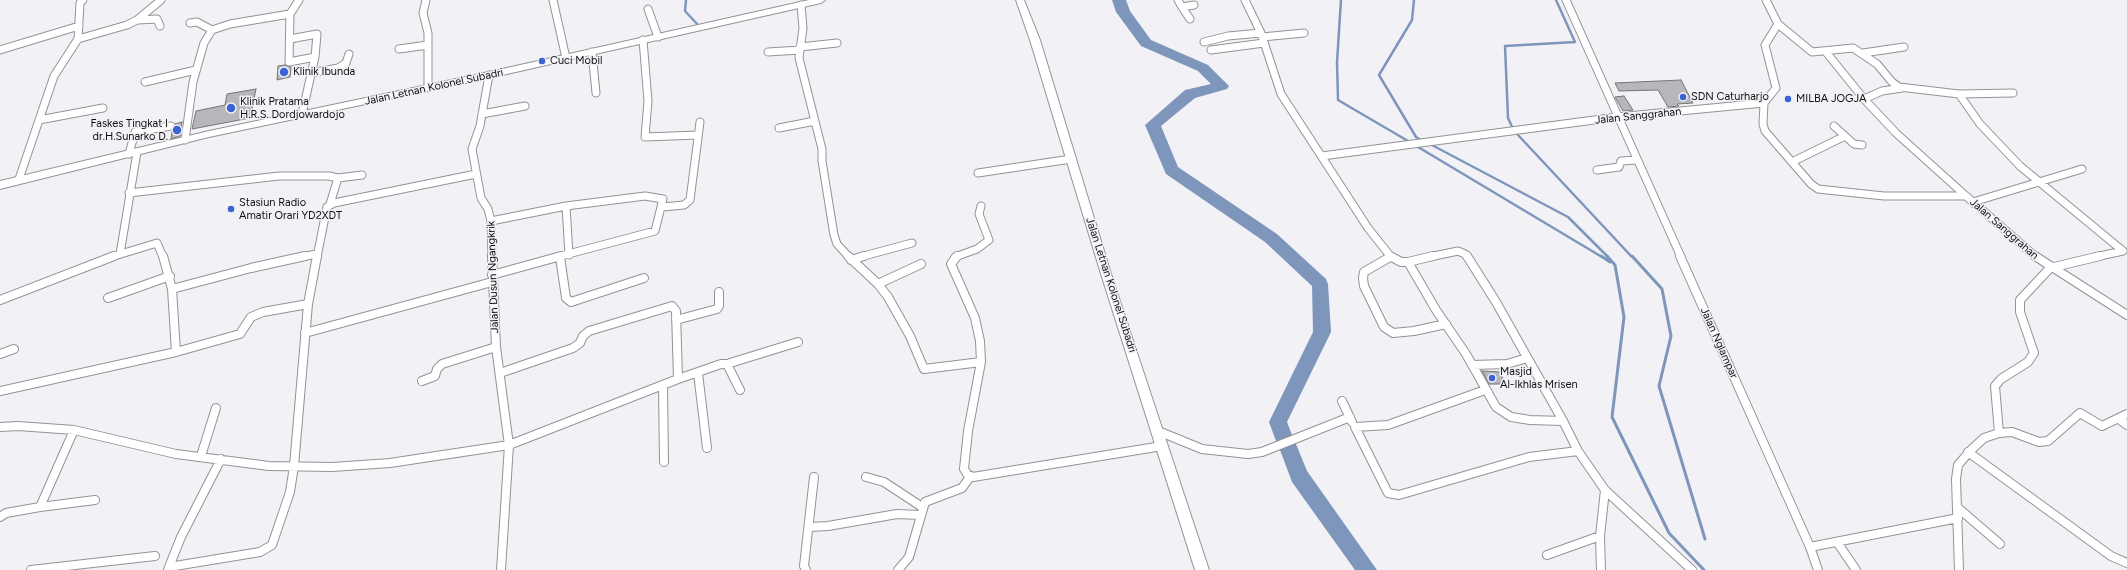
<!DOCTYPE html>
<html>
<head>
<meta charset="utf-8">
<style>
  body { margin:0 }
  canvas { display:block; background:#f2f2f6 }
</style>
</head>
<body>
<canvas width="2127" height="570"></canvas>
<script>
const g = document.querySelector('canvas').getContext('2d');
g.lineJoin = 'round';
const poly = rows => new Path2D(rows.map(r => 'M' + r).join(''));
function stroke(path, color, width, dash) { g.strokeStyle = color; g.lineWidth = width; g.lineCap = dash ? 'butt' : 'round'; g.setLineDash(dash || []); g.stroke(path); }
function paint(path, color) { g.fillStyle = color; g.fill(path, 'evenodd'); }
function label(font, color, halo, rows, align = 'center') {
  g.font = font + ' Figtree,sans-serif'; g.lineWidth = 3; g.setLineDash([]); g.textBaseline = 'middle'; g.strokeStyle = halo; g.fillStyle = color; for (const [text, x, y, turn = 0] of rows) {
    g.save(); g.translate(x, y); g.rotate((+turn || 0) * Math.PI / 180); g.textAlign = isNaN(turn) ? turn : align; if (halo) g.strokeText(text, 0, 0); g.fillText(text, 0, 0); g.restore();
  }
}
const streamFar1 = poly([
  [686,0,685,11,698,25],
  [1341,0,1337,62,1338,100,1408,141],
  [1414,0,1412,20,1379,75,1416,137,1423,141],
  [1513,129,1508,118,1505,46,1575,42,1556,0],
  [1518,135,1632,257],
  [1428,143,1568,217,1608,257],
  [1418,147,1602,257]
]);
const stream = poly([
  [1601,256,1610,262],
  [1607,256,1615,265,1624,317,1612,417,1669,533,1704,570],
  [1632,256,1662,289,1671,336,1659,386,1705,539]
]);
const river = poly([
  [1112,0,1126,0,1130,11,1151,40,1208,65,1229,86,1227,89,1195,98,1161,126,1178,167,1277,234,1326,279,1328,284,1331,332,1287,422,1292,435,1290,441,1283,443,1276,441,1269,422,1313,332,1312,286,1265,242,1166,174,1145,125,1185,90,1211,84,1198,71,1141,46,1116,12,1112,0],
  [1289,442,1296,444,1307,471,1377,570,1355,570,1292,482,1280,450,1282,444,1289,442]
]);
const building = poly([
  [285,65,291,67,290,77,277,80,278,66,285,65],
  [1681,80,1693,103,1677,104,1679,106,1668,107,1658,90,1619,91,1615,83,1681,80],
  [256,89,250,118,192,129,196,111,225,105,227,94,256,89],
  [1624,96,1633,110,1623,111,1615,97,1624,96],
  [182,122,180,136,171,139,172,131,176,127,175,124,182,122],
  [1482,371,1501,372,1504,384,1489,384,1482,371]
]);
const streetFar1 = poly([
  [426,0,423,13,428,33,428,88],
  [553,0,566,58],
  [1178,0,1182,7,1194,5],
  [1245,0,1261,33,1281,94,1368,228,1391,257],
  [1566,0,1681,257],
  [801,5,803,28,799,58,822,149,822,161,834,235,837,244,849,257],
  [1182,7,1190,19],
  [648,9,658,37],
  [290,14,299,0],
  [138,20,157,19,160,26],
  [190,23,197,22,212,30],
  [1778,24,1812,52,1853,48,1877,64,1892,82,1899,87,1959,94,1980,124,2020,166,2123,251,2095,257],
  [1262,37,1304,33],
  [78,39,127,25,137,20,161,0],
  [290,39,317,34,315,57],
  [643,40,648,101,645,137,698,135],
  [1204,42,1228,36,1261,33],
  [800,47,837,43],
  [399,49,428,45],
  [0,50,79,26],
  [1211,50,1264,43],
  [592,52,596,93],
  [768,52,800,50],
  [1826,52,1864,99,1896,133,1966,196],
  [1863,53,1904,47],
  [311,73,338,68,346,63,349,54],
  [489,75,480,126,472,149,481,198,488,209,491,221,492,257],
  [145,82,196,70],
  [1959,94,2013,93],
  [1864,99,1882,91,1902,88],
  [1764,103,1776,88,1765,45,1778,24,1766,0],
  [482,114,525,106],
  [39,120,103,108],
  [779,128,815,121],
  [1845,136,1854,144,1862,145],
  [185,140,193,82,204,43,212,30,230,24,290,14,289,62,315,57,302,114],
  [129,154,135,132,171,126],
  [1322,156,1617,117,1764,103,1763,124,1765,131,1811,184,1818,189,1884,196,1966,196,2036,257],
  [1792,162,1845,136,1834,126],
  [1597,170,1619,167,1621,161,1637,160],
  [978,173,1071,159],
  [338,178,362,175],
  [19,179,54,76,78,39,80,3,83,0],
  [129,193,279,176,329,176,338,178,330,204],
  [1973,202,2082,169],
  [566,206,569,255],
  [662,207,684,205,690,200,700,122],
  [491,221,566,206,645,196,663,199,655,231,557,257],
  [120,254,137,152],
  [111,257,157,243,163,257],
  [301,257,317,254],
  [317,257,327,207,334,203,476,174],
  [860,257,912,243],
  [955,257,977,249,989,240,979,214,981,206],
  [1429,257,1458,251,1465,254,1467,257]
]);
const street = poly([
  [163,256,172,289,176,352],
  [492,256,496,347,509,445,501,570],
  [848,256,878,284,888,297,910,336,924,369,981,362,968,431,964,469,967,474,973,477,1162,446],
  [957,256,951,264,975,318,980,341,981,362],
  [1390,256,1401,262,1408,262,1436,310,1466,354,1496,407,1511,417,1530,420,1563,421,1578,451,1605,490,1692,570],
  [1467,256,1496,302,1563,421],
  [1680,256,1810,547,1818,570],
  [2035,256,2127,315],
  [560,257,566,298,571,302,644,278],
  [1390,257,1364,272,1363,278,1364,286,1384,327,1393,333,1414,331,1446,324],
  [851,260,864,256],
  [1408,262,1433,256],
  [492,275,561,256],
  [878,284,921,264],
  [172,289,251,268,305,256],
  [108,298,170,276],
  [0,300,114,256],
  [676,320,717,309,719,306,719,292],
  [305,333,492,282],
  [0,354,14,349],
  [727,364,798,342],
  [1472,365,1507,364,1527,358],
  [698,373,707,448],
  [678,379,721,364,727,364,740,390],
  [422,381,435,376,437,369,442,364,496,347],
  [663,386,664,462],
  [1485,390,1388,425,1355,427,1388,493,1399,495,1529,457,1578,451],
  [0,391,176,352,240,334,251,317,263,312,308,304],
  [1342,401,1352,422],
  [2119,419,2127,425],
  [0,427,18,426,74,430,176,454,269,466,332,467,390,463,509,445,678,379,676,311,672,306,589,331,583,336,580,343,573,348,500,373],
  [1158,431,1202,449,1248,454,1262,452,1350,417],
  [1999,433,1995,386,2001,379,2028,362,2034,353,2020,312,2020,300,2050,268,2100,256],
  [1968,452,2111,556,2127,563],
  [201,456,216,408],
  [866,477,884,482,922,507],
  [40,507,95,500],
  [1957,507,2000,544],
  [0,517,6,513,40,507,74,430],
  [809,527,828,526,897,514,920,515],
  [1837,542,1856,570],
  [1810,547,1958,518],
  [1547,555,1600,536],
  [169,567,181,537,221,459],
  [31,570,155,556],
  [168,570,169,567,260,552,272,545,290,492,294,466,308,304,317,256],
  [806,570,804,566,814,477],
  [898,570,909,557,925,502,962,488,970,477],
  [1601,570,1600,536,1605,490],
  [1959,570,1956,479,1958,465,1971,450,1984,438,1999,433,2012,432,2039,442,2048,441,2080,413,2102,426,2127,414]
]);
const secondary = poly([
  [809,0,825,0,821,3,489,78,209,137,0,189,0,181,209,131,489,72,809,0],
  [1016,0,1024,0,1040,40,1111,274,1209,570,1195,570,1101,274,1030,40,1016,0]
]);
const markers = [
  [542,61,4,"#3b63d4"],
  [284,72,5,"#3b63d4"],
  [1683,97,4,"#3b63d4"],
  [1788,99,4,"#3b63d4"],
  [231,108,5,"#3b63d4"],
  [177,130,5,"#3b63d4"],
  [231,209,4,"#3b63d4"],
  [1492,378,4,"#3b63d4"]
];
const poiNames = [
  ["Cuci Mobil",550,61],
  ["Klinik Ibunda",293,72],
  ["SDN Caturharjo",1691,97],
  ["MILBA JOGJA",1796,99],
  ["Klinik Pratama",240,102],
  ["H.R.S. Dordjowardojo",240,115],
  ["Faskes Tingkat I",168,124,"right"],
  ["dr.H.Sunarko D.",168,137,"right"],
  ["Stasiun Radio",239,203],
  ["Amatir Orari YD2XDT",239,216],
  ["Masjid",1500,372],
  ["Al-Ikhlas Mrisen",1500,385]
];
const streetNames = [
  ["Jalan Letnan Kolonel Subadri",434,87,-12],
  ["Jalan Sanggrahan",1638,116,-6],
  ["Jalan Sanggrahan",2004,229,41],
  ["Jalan Dusun Ngangkrik",493,277,-92],
  ["Jalan Letnan Kolonel Subadri",1111,285,72],
  ["Jalan Nglampar",1719,343,66]
];
stroke(streamFar1, '#7f96bc', 2.5);
stroke(stream, '#7f96bc', 3);
paint(river, '#7f96bc');
paint(building, '#b7b7bb');
stroke(building, '#747578', 1);
stroke(streetFar1, '#939397', 9);
stroke(street, '#939397', 10);
stroke(secondary, '#939397', 2);
stroke(streetFar1, '#fff', 7);
stroke(street, '#fff', 8);
paint(secondary, '#fff');
for (const [x, y, r, color] of markers) { const dot = new Path2D(); dot.arc(x, y, r, 0, 2 * Math.PI); g.fillStyle = color; g.fill(dot); stroke(dot, '#f2f2f6', 1.5); }
label('11px', '#0f0f10', '#f2f2f6', poiNames, 'left');
label('11px', '#0f0f10', '#f2f2f6', streetNames);
</script>
</body>
</html>
